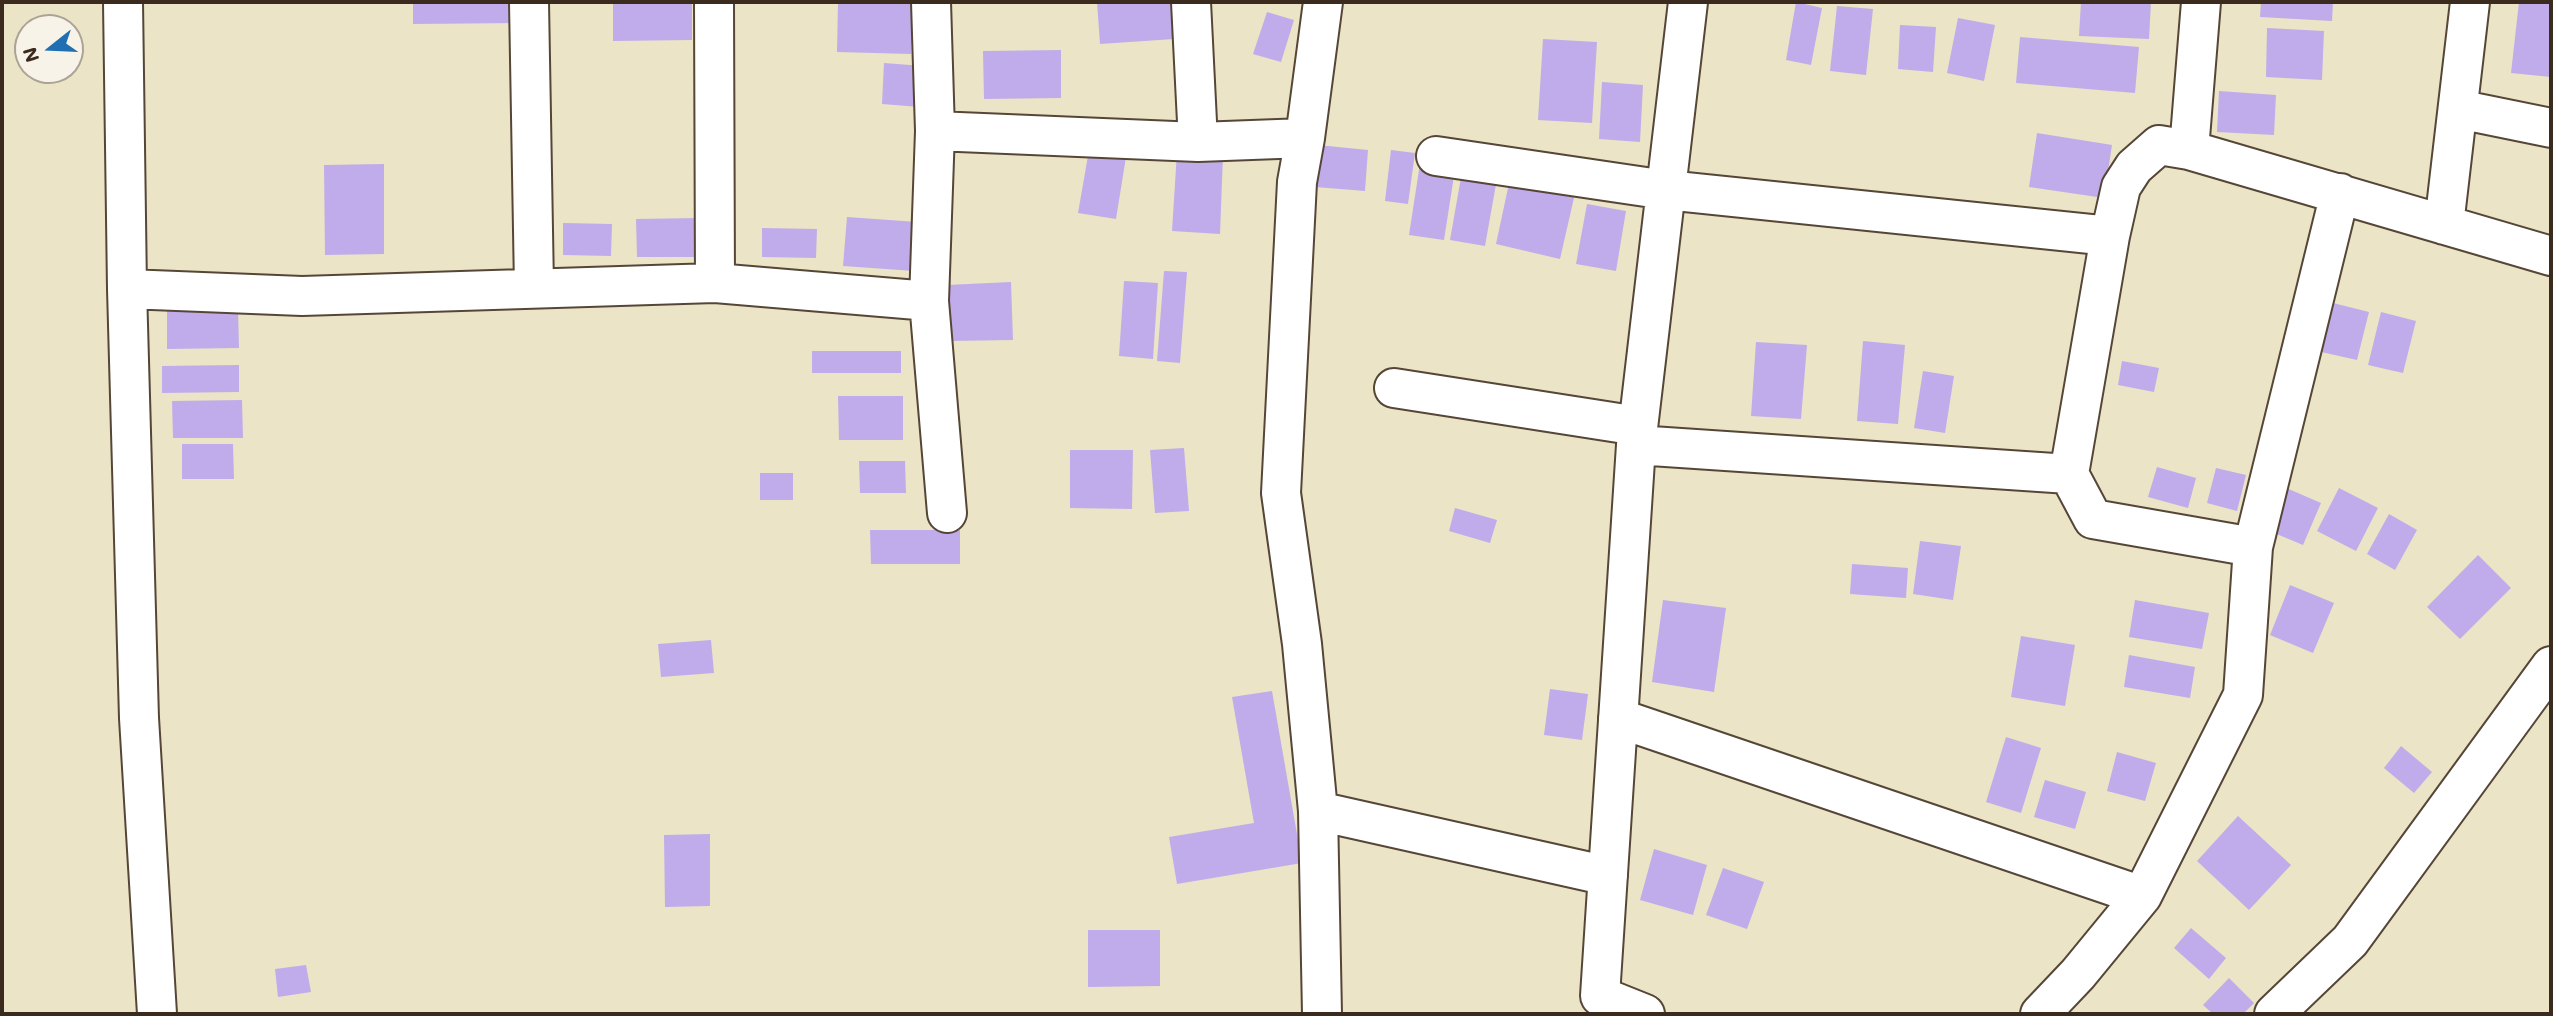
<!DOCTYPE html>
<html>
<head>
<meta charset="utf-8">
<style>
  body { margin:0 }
  #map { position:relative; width:2553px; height:1016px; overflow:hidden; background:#ebe4c6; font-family:Mali,sans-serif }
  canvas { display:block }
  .frame { position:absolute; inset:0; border:4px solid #3b2a1e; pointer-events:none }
  .north { position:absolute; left:14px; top:14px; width:70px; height:70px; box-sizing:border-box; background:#f7f3e8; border:2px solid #aca397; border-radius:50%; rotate:252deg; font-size:19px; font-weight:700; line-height:28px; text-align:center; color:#3b2a1e }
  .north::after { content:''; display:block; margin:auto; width:24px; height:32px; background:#1f6fb2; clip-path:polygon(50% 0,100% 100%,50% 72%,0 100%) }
</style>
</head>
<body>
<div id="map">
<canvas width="2553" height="1016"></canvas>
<div class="frame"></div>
<div class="north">N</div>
</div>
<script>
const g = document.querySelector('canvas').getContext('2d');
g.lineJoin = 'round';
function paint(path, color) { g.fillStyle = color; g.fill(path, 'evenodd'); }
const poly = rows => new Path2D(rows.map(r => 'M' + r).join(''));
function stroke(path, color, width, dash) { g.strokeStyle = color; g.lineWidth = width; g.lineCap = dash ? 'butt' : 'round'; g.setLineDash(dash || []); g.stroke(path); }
const building = poly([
  [413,2,521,2,521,23,413,24],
  [613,2,692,2,692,40,613,41],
  [838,2,913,2,911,54,837,52],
  [1097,2,1171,2,1174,39,1100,44],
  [1796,2,1822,8,1811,65,1786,60],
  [2081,2,2151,2,2149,39,2079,36],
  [2261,2,2333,2,2332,21,2260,17],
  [2519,2,2551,2,2551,77,2511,73],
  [1837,6,1873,9,1866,75,1830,71],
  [1267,12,1294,20,1281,62,1253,54],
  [1958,18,1995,25,1984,81,1947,73],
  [1900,25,1936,27,1933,72,1898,69],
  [2267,28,2324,31,2322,80,2266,77],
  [2020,37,2139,47,2135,93,2016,83],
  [1543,39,1597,42,1592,123,1538,120],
  [1061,50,1061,98,984,99,983,51],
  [884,63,923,66,920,107,882,104],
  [1602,82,1643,85,1640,142,1599,139],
  [2219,91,2276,95,2274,135,2217,132],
  [2037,133,2112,145,2104,198,2029,187],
  [1318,145,1368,150,1365,191,1315,187],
  [1089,150,1126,157,1116,219,1078,213],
  [1391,150,1415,153,1408,204,1385,201],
  [1177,152,1223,155,1220,234,1172,231],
  [1421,157,1456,163,1444,240,1409,235],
  [384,164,384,254,325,255,324,165],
  [1463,166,1498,173,1485,246,1450,240],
  [1511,174,1576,189,1560,259,1496,244],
  [1587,204,1626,211,1616,271,1576,264],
  [847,217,917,222,914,271,843,266],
  [699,218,699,257,637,257,636,219],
  [563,223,612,224,611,256,563,255],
  [762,228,817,229,816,258,762,257],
  [1164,271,1187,272,1180,363,1157,361],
  [1124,281,1158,283,1153,359,1119,356],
  [1011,282,1013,340,949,341,947,285],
  [2329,302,2369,312,2357,360,2317,351],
  [167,309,238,309,239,348,167,349],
  [2381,312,2416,321,2403,373,2368,365],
  [1863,341,1905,345,1898,424,1857,421],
  [1756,342,1807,345,1801,419,1751,416],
  [812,351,901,351,901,373,812,373],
  [2122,361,2159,368,2154,392,2118,385],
  [239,365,239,392,162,393,162,366],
  [1923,371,1954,376,1945,433,1914,428],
  [838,396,903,396,903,440,839,440],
  [242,400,243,438,173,438,172,401],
  [182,444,233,444,234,479,182,479],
  [1184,448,1189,511,1155,513,1150,450],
  [1070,450,1133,450,1132,509,1070,508],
  [859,461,905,461,906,493,860,493],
  [2157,467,2196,478,2188,508,2148,497],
  [2216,468,2246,475,2237,511,2207,503],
  [760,473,793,473,793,500,760,500],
  [2284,487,2321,503,2303,545,2267,530],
  [2339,488,2378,508,2356,551,2317,531],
  [1455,508,1497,520,1490,543,1449,531],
  [2389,514,2417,530,2395,570,2367,554],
  [870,530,960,530,960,564,871,564],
  [1920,541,1961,546,1953,600,1913,594],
  [2478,555,2511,588,2460,639,2427,607],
  [1852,564,1908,568,1906,598,1850,594],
  [2290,585,2334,603,2313,653,2270,635],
  [1663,600,1726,608,1714,692,1652,682],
  [2135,600,2209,613,2202,649,2129,637],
  [2021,636,2075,645,2065,706,2011,697],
  [711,640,714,673,661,677,658,644],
  [2129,655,2195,667,2190,698,2124,687],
  [1550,689,1588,694,1582,740,1544,735],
  [1272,691,1302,863,1177,884,1169,837,1254,823,1232,697],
  [2006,737,2041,748,2021,813,1986,802],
  [2401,746,2432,772,2414,793,2384,768],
  [2117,752,2156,763,2145,801,2107,791],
  [2045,780,2086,792,2075,829,2034,817],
  [2238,816,2291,865,2249,910,2197,861],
  [710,834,710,906,665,907,664,835],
  [1654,849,1707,865,1693,915,1640,900],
  [1723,868,1764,882,1747,929,1706,915],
  [2191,928,2226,958,2209,979,2174,948],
  [1088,930,1160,930,1160,986,1088,987],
  [306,965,311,992,278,997,275,969],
  [2229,978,2254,1003,2243,1014,2213,1014,2203,1005]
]);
const minor = poly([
  [123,2,127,289,139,718,157,1014],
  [529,2,534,287],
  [714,2,715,283],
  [931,2,935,131,1198,142,1305,138],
  [1191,2,1198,142],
  [1323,2,1305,138,1297,182,1281,493,1302,644,1318,811,1608,876],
  [2201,2,2189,150,2551,256],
  [2458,109,2551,128],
  [935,131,929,301,947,513],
  [1436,156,1666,190,2110,236,2069,474],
  [2444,225,2470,2],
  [2110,236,2121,187,2134,167,2159,145,2189,150],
  [127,289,302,296,715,283,929,301],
  [1394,388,1638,426],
  [1636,445,2069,474,2093,519,2253,547,2243,695,2142,896],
  [2253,547,2340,193],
  [1618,718,2142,896,2078,974,2040,1014],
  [1318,811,1322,1014],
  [1645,1014,1600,996,1636,445,1688,2],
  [2274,1014,2350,941,2551,666]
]);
paint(building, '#c0acea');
stroke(minor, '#554637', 42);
stroke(minor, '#fff', 38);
</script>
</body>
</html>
